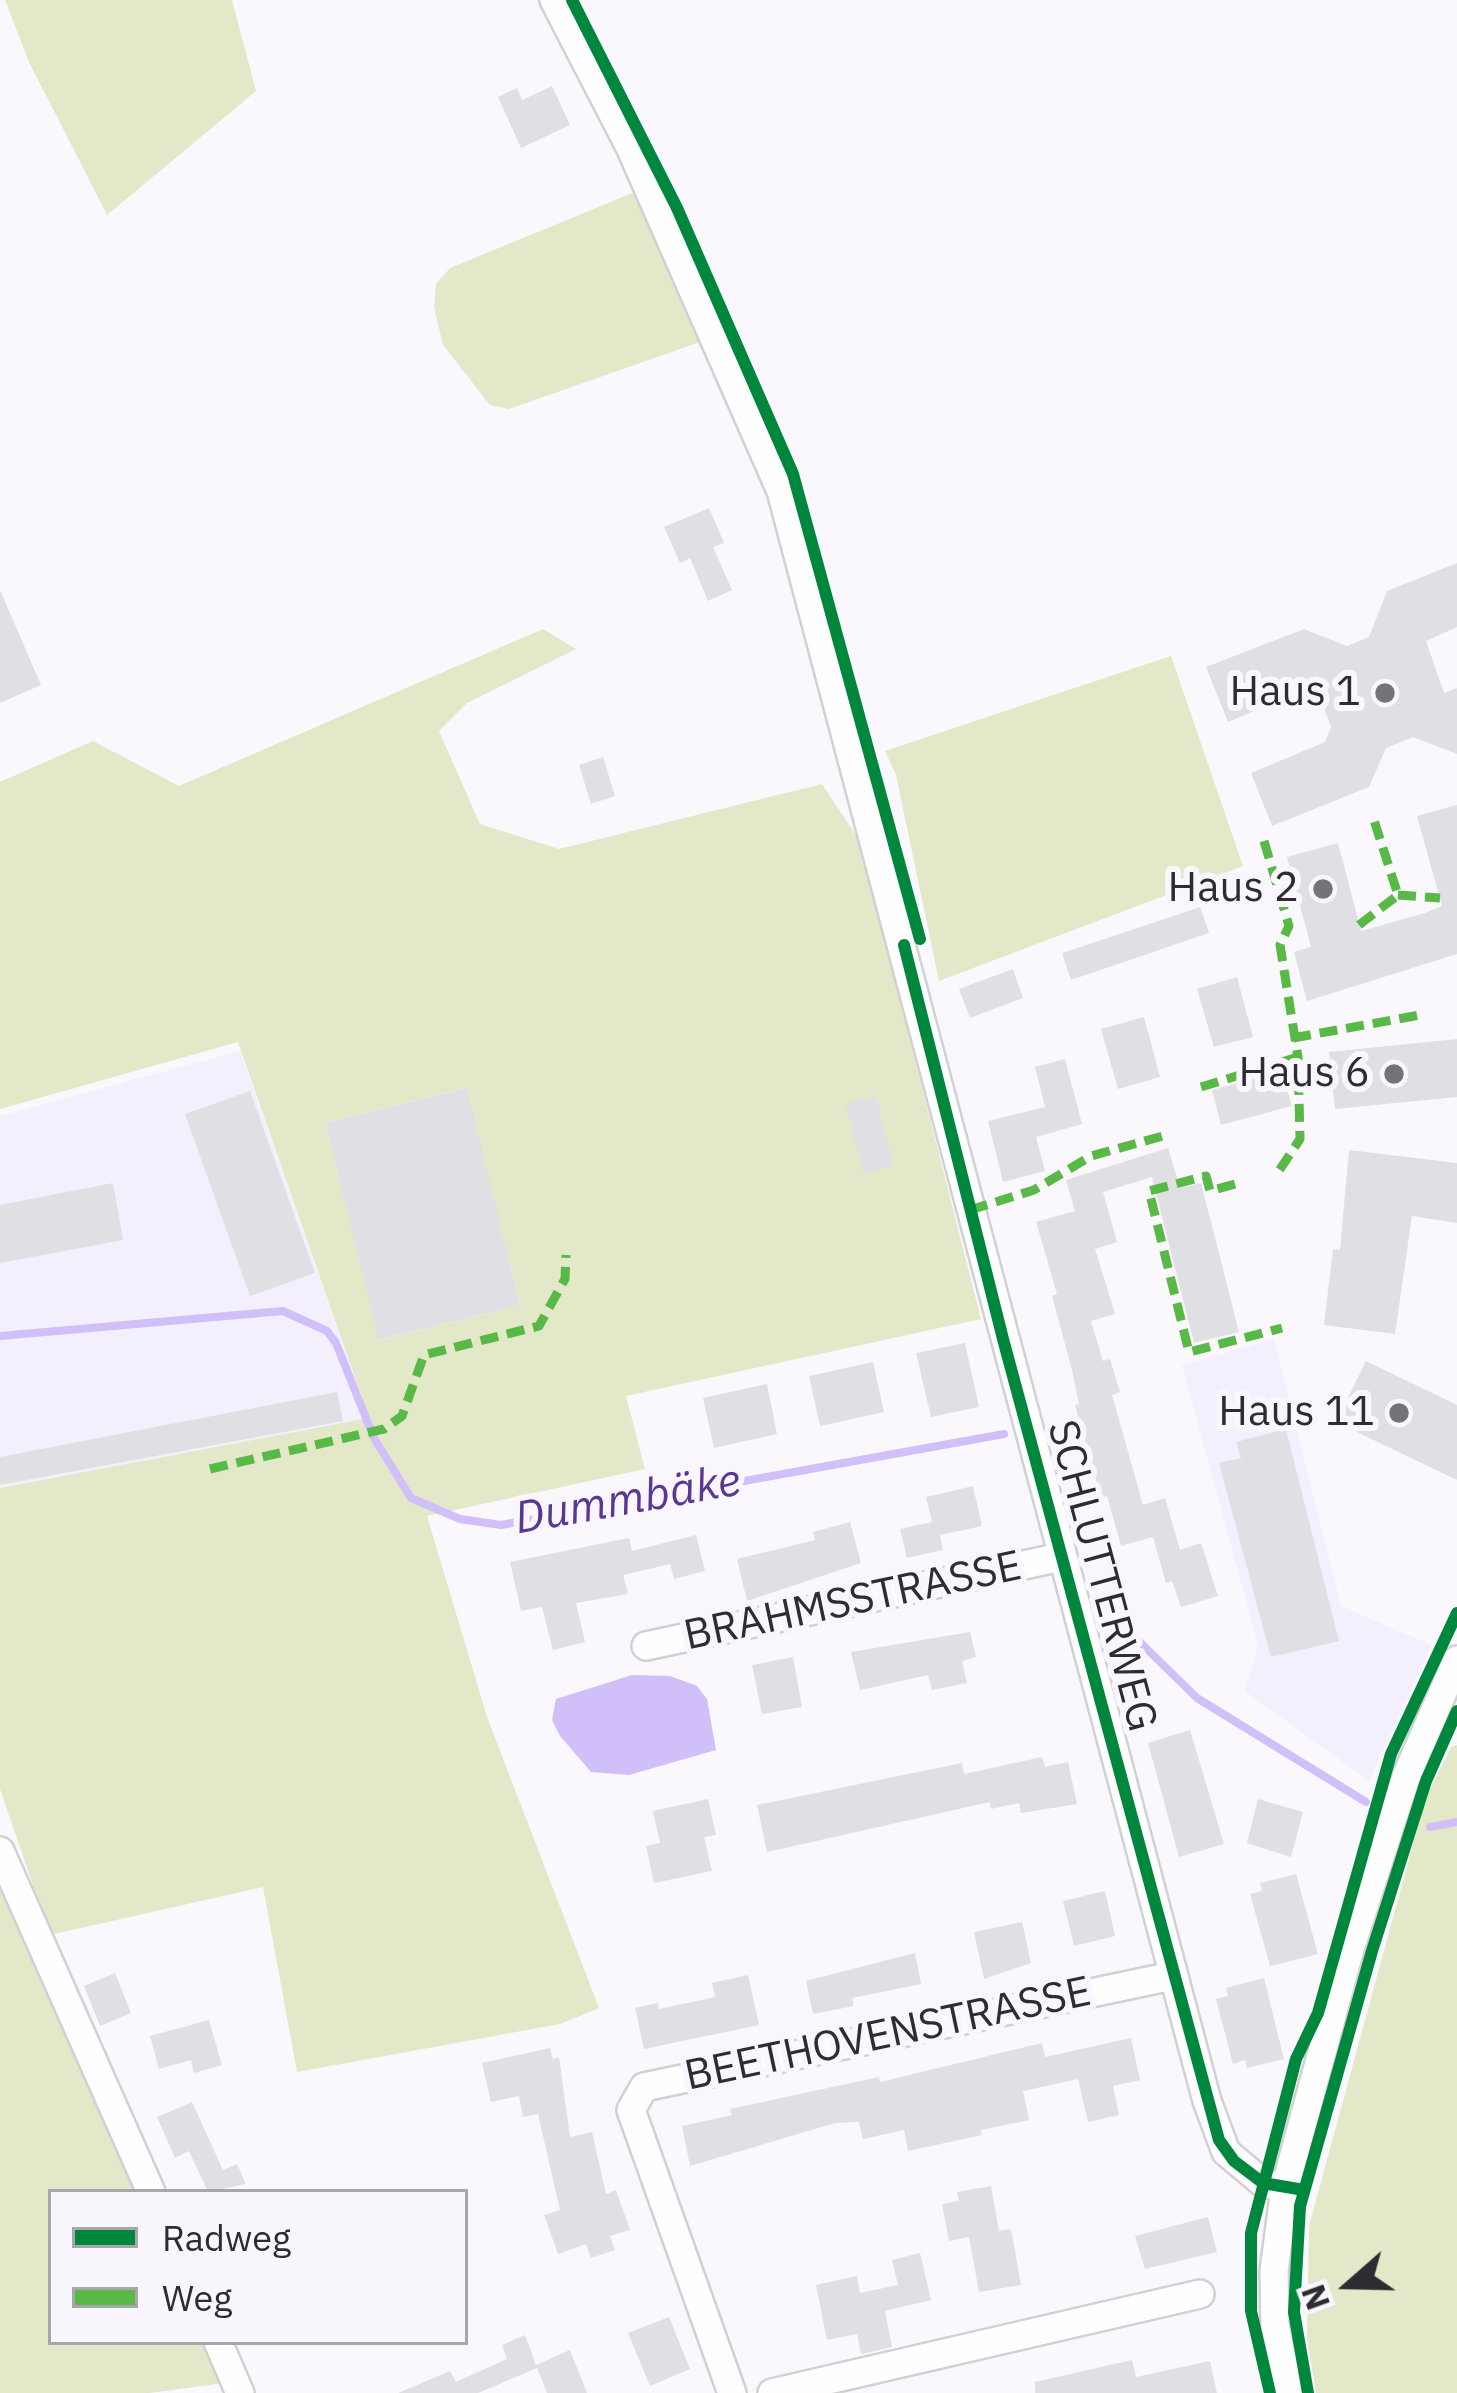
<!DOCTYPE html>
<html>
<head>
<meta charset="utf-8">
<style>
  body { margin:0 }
  #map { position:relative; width:1457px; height:2393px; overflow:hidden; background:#faf8fc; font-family:"IBM Plex Sans",sans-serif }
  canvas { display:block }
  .legend { position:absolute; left:48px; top:2189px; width:420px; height:156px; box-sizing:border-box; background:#f9f7fd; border:3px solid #a7a6ab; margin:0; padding:15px 21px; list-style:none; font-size:36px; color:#2d2c31 }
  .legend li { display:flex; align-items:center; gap:24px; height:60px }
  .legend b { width:60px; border:3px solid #a7a6ab }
  .north { position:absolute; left:1289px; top:2225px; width:120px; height:120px; -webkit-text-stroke:9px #f9f7fd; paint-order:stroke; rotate:250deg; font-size:33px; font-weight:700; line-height:48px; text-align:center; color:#2d2c31 }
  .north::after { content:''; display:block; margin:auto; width:42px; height:54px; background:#2d2c31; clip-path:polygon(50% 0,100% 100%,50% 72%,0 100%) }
</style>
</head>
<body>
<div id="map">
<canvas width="1457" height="2393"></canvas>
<ul class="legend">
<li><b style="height:15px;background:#00873e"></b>Radweg</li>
<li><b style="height:15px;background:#58b947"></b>Weg</li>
</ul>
<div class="north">N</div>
</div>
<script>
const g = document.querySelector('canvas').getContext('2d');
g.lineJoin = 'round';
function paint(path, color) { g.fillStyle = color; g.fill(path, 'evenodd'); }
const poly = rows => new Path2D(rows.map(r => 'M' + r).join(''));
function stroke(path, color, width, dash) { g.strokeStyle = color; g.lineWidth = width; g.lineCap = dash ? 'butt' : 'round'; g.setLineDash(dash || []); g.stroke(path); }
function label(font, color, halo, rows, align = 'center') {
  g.font = font + ' "IBM Plex Sans",sans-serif'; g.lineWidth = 12; g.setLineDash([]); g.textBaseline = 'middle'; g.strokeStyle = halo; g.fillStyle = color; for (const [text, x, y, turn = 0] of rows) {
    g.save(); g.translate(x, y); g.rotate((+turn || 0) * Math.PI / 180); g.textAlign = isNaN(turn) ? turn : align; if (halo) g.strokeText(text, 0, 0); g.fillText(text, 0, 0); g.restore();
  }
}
const built = poly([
  [240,1051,369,1419,0,1488,0,1116],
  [1274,1339,1341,1606,1431,1645,1369,1781,1245,1691,1258,1645,1182,1365]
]);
const green = poly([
  [5,0,232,0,256,91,107,215,29,62],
  [635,192,700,342,509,409,490,405,443,345,434,307,436,284,450,268],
  [543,629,576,649,467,703,439,731,480,824,559,849,822,784,859,840,981,1319,626,1396,645,1469,427,1516,487,1717,599,2008,560,2024,297,2072,263,1887,50,1935,0,1789,0,1488,369,1418,238,1042,0,1109,0,782,93,741,179,786],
  [466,1088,520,1305,380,1340,325,1123],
  [1171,656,1243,866,939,981,896,775,885,751],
  [1457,1745,1457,2393,1316,2393,1307,2338,1309,2226,1425,1800,1451,1747],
  [0,1886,31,1939,141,2192,51,2192,51,2342,206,2342,224,2383,149,2393,0,2393]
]);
const water = poly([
  [632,1675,670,1676,697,1686,707,1699,716,1750,629,1775,591,1772,560,1736,552,1720,556,1699]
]);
const stream = poly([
  [0,1336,283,1311,327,1331,336,1343,374,1438,411,1498,460,1519,501,1525,1004,1434],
  [1102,1605,1197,1698,1366,1802],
  [1430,1827,1457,1822]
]);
const building = poly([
  [552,86,570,125,521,148,498,97,517,88,522,100],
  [709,508,724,543,713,547,732,590,708,601,690,558,680,563,664,527],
  [1457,563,1457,627,1426,641,1444,693,1457,688,1457,754,1413,737,1386,748,1369,787,1272,826,1251,773,1325,742,1331,727,1320,697,1305,690,1228,722,1206,667,1304,629,1347,646,1369,637,1387,591],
  [0,590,41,685,0,703],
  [603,757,615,796,591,804,579,765],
  [1457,805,1457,954,1307,1001,1294,952,1311,947,1287,857,1338,843,1361,931,1425,913,1442,906,1417,816],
  [1200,907,1209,933,1071,980,1062,953],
  [1013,969,1023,998,970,1018,959,989],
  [1237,977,1253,1037,1214,1047,1197,989],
  [1144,1017,1160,1077,1118,1089,1101,1029],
  [1457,1039,1457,1097,1335,1109,1329,1052],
  [1065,1059,1082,1124,1036,1137,1045,1171,1003,1182,988,1121,1045,1107,1035,1067],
  [1282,1071,1292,1106,1221,1125,1212,1090],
  [467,1088,520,1305,379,1340,325,1123],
  [250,1091,315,1273,250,1296,185,1114],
  [876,1096,893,1166,863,1173,846,1104],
  [1168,1148,1180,1188,1201,1183,1239,1332,1194,1343,1152,1177,1103,1192,1117,1242,1095,1249,1115,1314,1091,1321,1103,1361,1110,1359,1120,1392,1112,1395,1143,1505,1165,1498,1180,1550,1201,1543,1218,1596,1181,1607,1172,1581,1166,1583,1153,1537,1121,1546,1107,1496,1101,1498,1075,1405,1079,1404,1072,1370,1052,1296,1057,1294,1036,1222,1075,1211,1066,1180],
  [1349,1150,1457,1163,1457,1223,1412,1216,1395,1334,1324,1325,1333,1249,1340,1250],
  [113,1183,123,1240,0,1263,0,1205],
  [965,1343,979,1407,931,1417,916,1353],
  [1366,1361,1457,1405,1457,1480,1336,1422],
  [873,1362,884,1412,820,1426,809,1376],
  [767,1384,777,1434,714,1448,703,1398],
  [337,1392,343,1421,0,1485,0,1457],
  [1286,1429,1339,1641,1271,1657,1219,1463,1241,1458,1236,1442],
  [973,1486,982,1526,940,1535,943,1550,907,1558,900,1529,932,1522,926,1497],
  [850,1522,861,1563,747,1601,737,1559,815,1540,813,1532],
  [696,1535,705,1571,674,1579,670,1564,623,1575,628,1594,576,1603,585,1642,553,1650,542,1607,521,1611,510,1562,629,1538,632,1551],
  [970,1632,976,1657,962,1661,967,1683,932,1690,928,1675,860,1690,851,1652],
  [793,1657,802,1707,762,1714,752,1665],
  [1190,1730,1224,1844,1179,1857,1148,1743],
  [1042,1757,1045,1767,1068,1762,1077,1804,1021,1813,1019,1803,991,1809,990,1802,767,1852,757,1805,962,1763,964,1774],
  [708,1799,716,1835,704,1837,712,1871,654,1883,646,1846,660,1843,653,1811],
  [1258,1799,1303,1812,1291,1857,1247,1843],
  [1296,1874,1318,1954,1270,1966,1250,1894,1262,1891,1260,1883],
  [1105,1891,1115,1936,1074,1946,1063,1901],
  [1022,1922,1031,1963,984,1979,974,1932],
  [915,1953,921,1984,852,1998,854,2006,813,2014,806,1981],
  [115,1973,131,2013,100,2026,84,1986],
  [748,1975,759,2025,644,2049,635,2008,658,2003,659,2009,715,1997,712,1983],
  [1264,1978,1284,2059,1247,2068,1245,2060,1233,2064,1216,1999,1228,1996,1226,1988],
  [209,2020,222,2065,194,2073,191,2060,159,2069,150,2036],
  [1131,2038,1140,2080,1113,2086,1119,2115,1088,2122,1078,2079,1023,2091,1029,2120,981,2130,982,2135,908,2151,904,2130,863,2139,859,2122,835,2123,690,2166,682,2126,732,2115,730,2109,879,2077,880,2082,1042,2043,1045,2057],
  [550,2048,553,2059,559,2057,570,2137,592,2132,606,2194,616,2190,630,2230,610,2236,615,2250,591,2258,586,2244,558,2254,544,2215,560,2210,538,2114,523,2117,519,2096,491,2102,482,2063],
  [192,2102,223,2170,237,2164,246,2184,208,2192,189,2151,175,2158,157,2117],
  [991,2186,999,2231,1011,2229,1021,2285,979,2292,969,2237,949,2241,942,2204,959,2201,957,2192],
  [1208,2217,1217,2252,1145,2269,1135,2236],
  [920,2253,931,2300,885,2311,892,2347,861,2354,857,2334,827,2340,816,2285,857,2276,860,2293,898,2285,892,2260],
  [669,2317,690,2369,650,2386,628,2333],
  [525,2335,536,2365,570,2350,587,2393,547,2393,537,2368,478,2393,398,2393,450,2371,456,2382,507,2359,502,2345],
  [1132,2360,1136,2377,1210,2361,1217,2393,1035,2393,1035,2382]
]);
const minor = poly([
  [554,0,631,149,781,491,1207,2101,1226,2152,1263,2183,1285,2188],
  [646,1646,1061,1557],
  [0,1851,151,2192],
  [218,2342,240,2393],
  [732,2393,631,2110,644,2087,1172,1976],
  [772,2393,1200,2294],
  [1289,2393,1275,2325,1274,2271,1285,2188,1350,1949,1406,1777,1457,1660]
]);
const quiet = poly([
  [1264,841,1289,926,1280,945,1298,1057,1300,1139,1275,1177],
  [1398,895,1440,898],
  [1359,925,1398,895,1372,814],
  [1293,1038,1420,1015],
  [1201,1087,1298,1057],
  [1235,1184,1210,1191,1206,1176,1149,1191,1189,1352,1282,1328],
  [970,1210,1034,1190,1091,1156,1170,1134],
  [210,1469,384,1429,402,1416,424,1355,539,1326,565,1279,566,1255]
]);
const cycleway = poly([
  [572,0,677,208,793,474,920,939],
  [904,945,1003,1339,1219,2140,1234,2161,1263,2183,1304,2190],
  [1270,2393,1251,2311,1251,2233,1296,2059,1318,2013,1391,1754,1457,1613],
  [1308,2393,1294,2312,1300,2206,1372,1951,1426,1781,1457,1711]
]);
const markers = [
  [1385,693,12,"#757378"],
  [1323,889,12,"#757378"],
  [1394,1074,12,"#757378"],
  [1399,1413,12,"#757378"]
];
const poiNames = [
  ["Haus 1",1361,693],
  ["Haus 2",1299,889],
  ["Haus 6",1370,1074],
  ["Haus 11",1375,1413]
];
const streetNames = [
  ["SCHLUTTERWEG",1101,1576,75],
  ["BRAHMSSTRASSE",853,1602,-12],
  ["BEETHOVENSTRASSE",888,2035,-12]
];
const waterNames = [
  ["Dummbäke",628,1501,-10]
];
paint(built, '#f3effd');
paint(green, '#e3e8c9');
paint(water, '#d1bff9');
stroke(stream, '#d1bff9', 8);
paint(building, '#e0dfe3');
stroke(minor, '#d1d0d4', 32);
stroke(minor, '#fefeff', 27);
stroke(quiet, '#58b947', 9, [18, 9]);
stroke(cycleway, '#00873e', 12);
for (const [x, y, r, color] of markers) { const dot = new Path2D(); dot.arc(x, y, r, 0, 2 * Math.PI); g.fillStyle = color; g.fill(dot); stroke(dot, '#f9f7fd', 4.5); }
label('42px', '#2d2c31', '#f9f7fd', poiNames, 'right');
label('42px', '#2d2c31', '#f9f7fd', streetNames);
label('italic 45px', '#5b3793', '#f9f7fd', waterNames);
</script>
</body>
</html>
